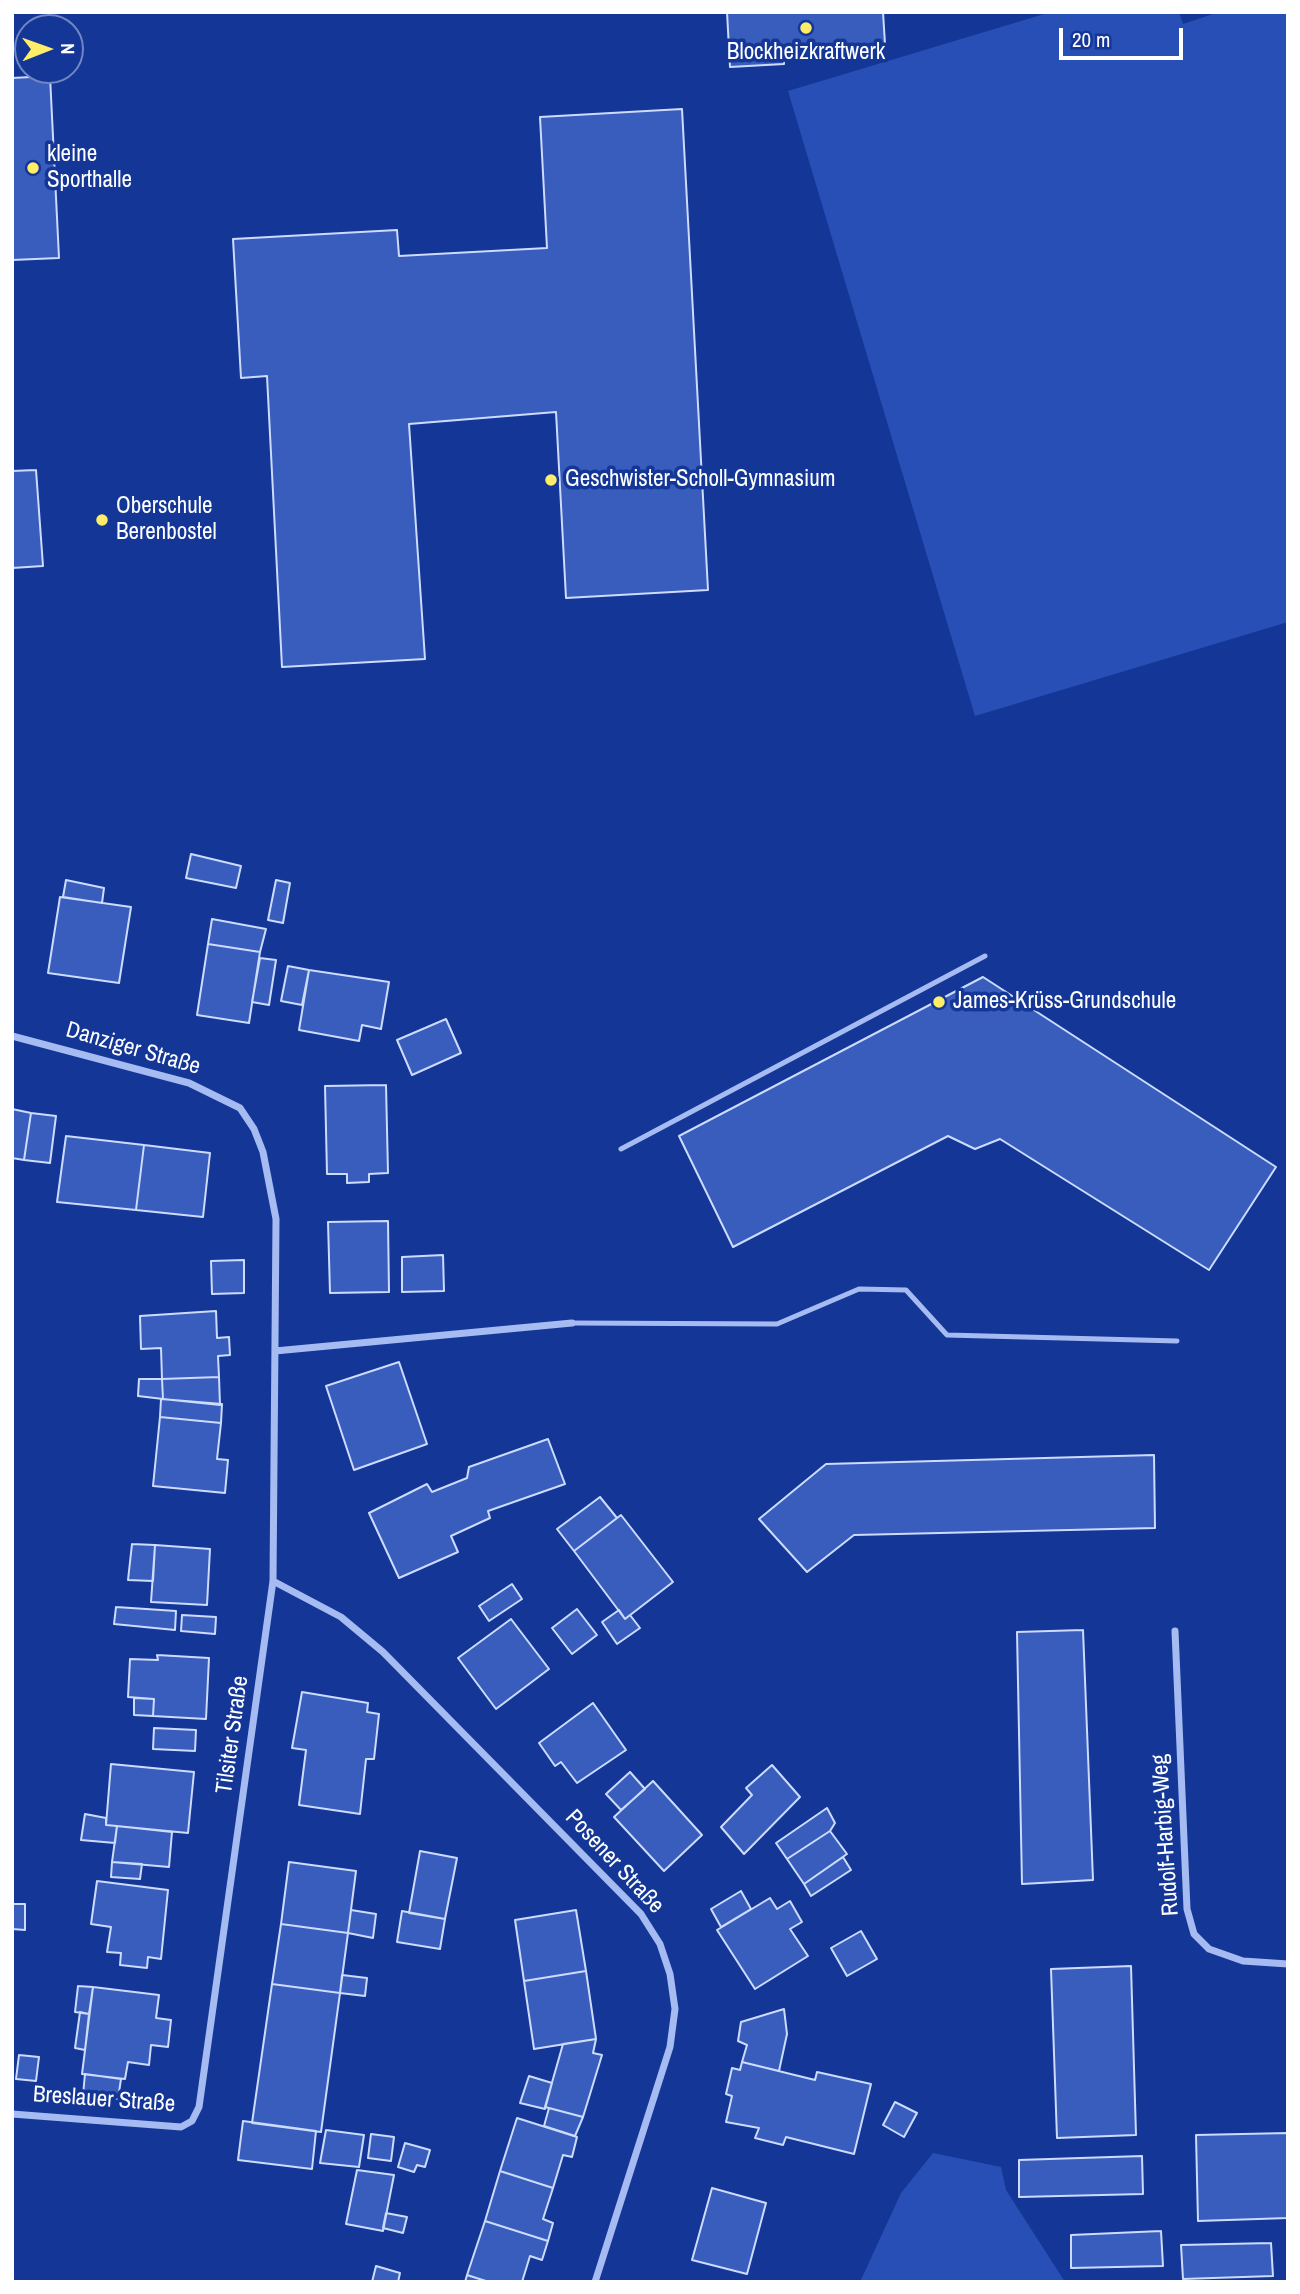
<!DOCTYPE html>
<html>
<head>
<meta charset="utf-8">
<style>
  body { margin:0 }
  #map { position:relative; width:1300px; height:2294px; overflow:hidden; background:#143797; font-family:"Archivo Narrow",sans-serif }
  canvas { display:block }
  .frame { position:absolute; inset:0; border:14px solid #fff; pointer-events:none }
  .north { position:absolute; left:14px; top:14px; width:70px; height:70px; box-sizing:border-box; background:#143797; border:2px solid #7287c1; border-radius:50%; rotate:89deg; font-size:19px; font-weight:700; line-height:28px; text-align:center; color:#fff }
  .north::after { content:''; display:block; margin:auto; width:24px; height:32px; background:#ffed67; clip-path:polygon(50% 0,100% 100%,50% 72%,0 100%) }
  .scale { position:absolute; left:1059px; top:28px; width:124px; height:32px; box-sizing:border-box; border:4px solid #fff; border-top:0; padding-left:9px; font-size:21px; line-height:24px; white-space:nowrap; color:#fff; -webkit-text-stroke:5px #143797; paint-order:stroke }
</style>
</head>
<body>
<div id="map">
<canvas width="1300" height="2294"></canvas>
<div class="frame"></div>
<div class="north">N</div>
<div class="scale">20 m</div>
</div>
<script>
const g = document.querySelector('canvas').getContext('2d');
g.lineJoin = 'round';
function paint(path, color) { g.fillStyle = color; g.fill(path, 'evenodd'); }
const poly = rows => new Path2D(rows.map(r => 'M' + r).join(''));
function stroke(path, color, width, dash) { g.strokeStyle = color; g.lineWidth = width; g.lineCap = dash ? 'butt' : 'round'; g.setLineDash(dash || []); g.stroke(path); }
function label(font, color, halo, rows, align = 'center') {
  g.font = font + ' "Archivo Narrow",sans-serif'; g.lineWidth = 7; g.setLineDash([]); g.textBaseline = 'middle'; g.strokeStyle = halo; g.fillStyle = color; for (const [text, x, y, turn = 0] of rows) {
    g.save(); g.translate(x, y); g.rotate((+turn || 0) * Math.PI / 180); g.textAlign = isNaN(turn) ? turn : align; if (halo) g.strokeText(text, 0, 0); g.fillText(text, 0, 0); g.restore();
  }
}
const green = poly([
  [1051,12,1179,12,1183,24,1219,12,1288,12,1288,622,975,716,788,91],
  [933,2153,1001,2167,1006,2190,1065,2282,860,2282,901,2193]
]);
const building = poly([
  [727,12,883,12,885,44,783,51,784,64,730,67,727,12],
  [50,76,59,258,12,260,12,78,50,76],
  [682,109,708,590,566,598,556,412,409,424,425,659,282,667,267,376,241,378,233,239,397,230,399,256,547,248,540,117,682,109],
  [36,470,43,566,12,568,12,471,36,470],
  [191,854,241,866,236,888,186,878,191,854],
  [66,880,104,888,102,903,63,897,66,880],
  [276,880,290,883,283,923,268,920,276,880],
  [60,897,131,907,119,983,48,973,60,897],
  [212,919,266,929,260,952,208,944,212,919],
  [208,944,260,952,249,1023,197,1015,208,944],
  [260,958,276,960,269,1005,252,1002,260,958],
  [288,966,309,970,302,1005,281,1001,288,966],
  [309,970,389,982,381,1029,362,1025,359,1041,299,1030,309,970],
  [983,977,1276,1167,1209,1270,1000,1139,975,1149,948,1136,733,1247,679,1136,983,977],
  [446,1019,461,1053,412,1075,397,1040,446,1019],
  [386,1085,388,1173,369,1174,369,1182,347,1183,347,1174,327,1174,325,1086,386,1085],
  [12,1109,31,1113,24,1160,12,1158,12,1109],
  [31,1113,56,1116,50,1163,24,1160,31,1113],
  [66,1136,144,1145,136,1210,57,1202,66,1136],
  [144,1145,210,1153,203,1217,136,1210,144,1145],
  [388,1221,389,1292,330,1293,328,1222,388,1221],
  [443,1255,444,1291,402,1292,402,1257,443,1255],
  [244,1260,244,1293,212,1294,211,1261,244,1260],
  [216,1311,217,1338,229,1337,230,1355,218,1356,219,1377,162,1379,161,1348,141,1349,140,1316,216,1311],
  [399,1362,427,1444,354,1470,326,1386,399,1362],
  [219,1377,220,1405,163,1399,162,1379,219,1377],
  [139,1379,162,1379,163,1399,138,1396,139,1379],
  [161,1399,222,1404,221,1423,160,1417,161,1399],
  [160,1417,221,1423,217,1459,228,1460,225,1493,153,1486,160,1417],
  [548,1439,565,1484,488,1511,490,1518,451,1536,458,1552,399,1578,369,1513,427,1484,432,1492,467,1478,469,1467,548,1439],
  [1154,1455,1155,1528,854,1535,807,1572,759,1519,826,1464,1154,1455],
  [600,1497,617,1518,574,1551,557,1529,600,1497],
  [621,1515,673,1582,625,1619,574,1551,621,1515],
  [132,1544,155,1545,153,1581,128,1580,132,1544],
  [155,1545,210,1549,207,1605,151,1602,155,1545],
  [512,1584,522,1599,489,1621,479,1606,512,1584],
  [116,1607,176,1611,175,1630,114,1624,116,1607],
  [577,1609,597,1635,572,1654,552,1628,577,1609],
  [619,1610,625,1619,630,1615,640,1628,617,1644,602,1622,619,1610],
  [182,1615,216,1617,215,1634,181,1631,182,1615],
  [511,1619,549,1669,496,1709,458,1658,511,1619],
  [1083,1630,1093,1880,1022,1884,1017,1632,1083,1630],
  [157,1655,209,1658,206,1719,153,1716,154,1699,128,1697,130,1659,158,1660,157,1655],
  [302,1692,368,1703,367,1712,379,1714,374,1759,366,1759,360,1814,299,1805,306,1750,292,1748,302,1692],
  [134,1698,154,1699,153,1716,134,1715,134,1698],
  [593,1703,626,1750,577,1783,561,1762,555,1766,539,1743,593,1703],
  [154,1728,196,1730,195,1751,153,1749,154,1728],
  [111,1764,194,1772,188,1833,106,1825,111,1764],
  [772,1765,800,1797,744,1854,721,1827,752,1795,746,1788,772,1765],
  [630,1772,645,1789,621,1810,606,1794,630,1772],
  [653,1781,702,1835,664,1871,614,1817,653,1781],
  [827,1808,835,1823,830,1831,787,1859,776,1843,827,1808],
  [85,1814,106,1818,106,1825,117,1826,115,1843,81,1840,85,1814],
  [117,1826,172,1832,169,1867,112,1862,117,1826],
  [830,1831,847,1854,804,1884,787,1859,830,1831],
  [420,1851,457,1858,445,1919,409,1913,420,1851],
  [843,1857,851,1870,811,1896,804,1884,843,1857],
  [112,1862,142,1864,140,1879,111,1877,112,1862],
  [289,1862,356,1871,348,1933,281,1924,289,1862],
  [97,1881,168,1890,161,1959,148,1957,147,1968,120,1965,121,1953,107,1952,111,1927,91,1924,97,1881],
  [741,1891,751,1909,721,1927,711,1909,741,1891],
  [770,1898,777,1909,790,1901,802,1922,790,1929,808,1956,755,1989,717,1930,770,1898],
  [12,1904,25,1904,25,1930,12,1929,12,1904],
  [351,1910,376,1914,373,1938,348,1933,351,1910],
  [576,1910,586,1971,524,1981,515,1920,576,1910],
  [402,1911,445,1919,440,1949,397,1942,402,1911],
  [281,1924,348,1933,340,1993,272,1984,281,1924],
  [861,1931,877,1959,847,1976,831,1948,861,1931],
  [1131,1966,1136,2135,1057,2138,1051,1969,1131,1966],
  [586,1971,596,2039,534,2049,524,1981,586,1971],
  [342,1975,367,1978,365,1996,340,1993,342,1975],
  [272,1984,340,1993,321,2132,252,2123,272,1984],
  [78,1986,93,1987,89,2014,75,2012,78,1986],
  [93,1987,159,1995,156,2018,171,2020,168,2047,151,2045,149,2065,128,2062,125,2079,82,2074,93,1987],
  [784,2009,787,2034,779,2071,742,2062,747,2045,738,2041,741,2022,784,2009],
  [80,2012,89,2014,85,2050,75,2048,80,2012],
  [596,2039,593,2053,602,2055,583,2117,545,2107,563,2044,596,2039],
  [19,2055,39,2057,36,2081,16,2079,19,2055],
  [742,2062,815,2080,817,2072,871,2084,854,2154,786,2137,783,2145,755,2138,759,2128,726,2122,732,2096,726,2094,732,2068,740,2070,742,2062],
  [85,2074,121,2079,118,2099,83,2095,85,2074],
  [529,2076,552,2083,545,2109,520,2103,529,2076],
  [895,2102,917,2113,904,2137,883,2125,895,2102],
  [549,2108,583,2117,575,2136,544,2126,549,2108],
  [517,2118,577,2137,572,2157,563,2155,553,2188,500,2171,517,2118],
  [243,2121,316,2131,312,2169,238,2160,243,2121],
  [326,2130,364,2135,359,2167,320,2163,326,2130],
  [1288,2133,1288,2218,1198,2221,1196,2135,1288,2133],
  [371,2134,394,2137,391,2161,368,2158,371,2134],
  [405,2143,430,2150,425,2167,417,2165,414,2172,398,2167,405,2143],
  [1142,2156,1143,2194,1019,2197,1019,2160,1142,2156],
  [357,2170,394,2175,383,2231,346,2224,357,2170],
  [500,2171,553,2188,543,2219,553,2223,548,2241,485,2221,500,2171],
  [712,2188,766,2203,747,2274,692,2260,712,2188],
  [386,2213,407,2217,403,2233,383,2228,386,2213],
  [485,2221,548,2241,542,2260,530,2256,522,2282,489,2282,467,2275,485,2221],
  [1161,2231,1163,2266,1071,2268,1071,2235,1161,2231],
  [1271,2243,1273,2276,1183,2279,1181,2245,1271,2243],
  [376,2266,400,2273,398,2282,372,2282,376,2266],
  [467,2275,489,2282,465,2282,467,2275]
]);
const service = poly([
  [621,1149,985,956],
  [572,1323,777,1324,859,1289,906,1290,947,1335,1177,1341]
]);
const minor = poly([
  [12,1036,189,1083,240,1108,254,1129,263,1152,276,1219,273,1581,199,2107,192,2121,181,2127,12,2114],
  [275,1351,572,1323],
  [273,1581,341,1617,383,1652,641,1914,660,1944,670,1974,675,2009,670,2047,595,2282],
  [1175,1631,1187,1909,1194,1934,1209,1949,1243,1961,1288,1964]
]);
const markers = [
  [806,28,7,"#ffed67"],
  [33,168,7,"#ffed67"],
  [551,480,7,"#ffed67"],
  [102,520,7,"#ffed67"],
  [939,1002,7,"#ffed67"]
];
const poiNames = [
  ["Blockheizkraftwerk",806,53,"center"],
  ["kleine",47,155],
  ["Sporthalle",47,181],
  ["Geschwister-Scholl-Gymnasium",565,480],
  ["Oberschule",116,507],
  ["Berenbostel",116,533],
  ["James-Krüss-Grundschule",953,1002]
];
const streetNames = [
  ["Danziger Straße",133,1049,16],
  ["Tilsiter Straße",233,1735,-82],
  ["Rudolf-Harbig-Weg",1166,1835,-94],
  ["Posener Straße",614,1862,47],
  ["Breslauer Straße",104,2100,4]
];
paint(green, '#274fb6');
paint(building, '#385dbd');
stroke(building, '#cddbfd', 2);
stroke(service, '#a6bbf2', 5);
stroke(minor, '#a6bbf2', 7);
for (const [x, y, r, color] of markers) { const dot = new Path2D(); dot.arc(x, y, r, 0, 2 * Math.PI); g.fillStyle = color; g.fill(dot); stroke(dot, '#143797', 2.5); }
label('23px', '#fff', '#143797', poiNames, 'left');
label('23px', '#fff', '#143797', streetNames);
</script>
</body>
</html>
